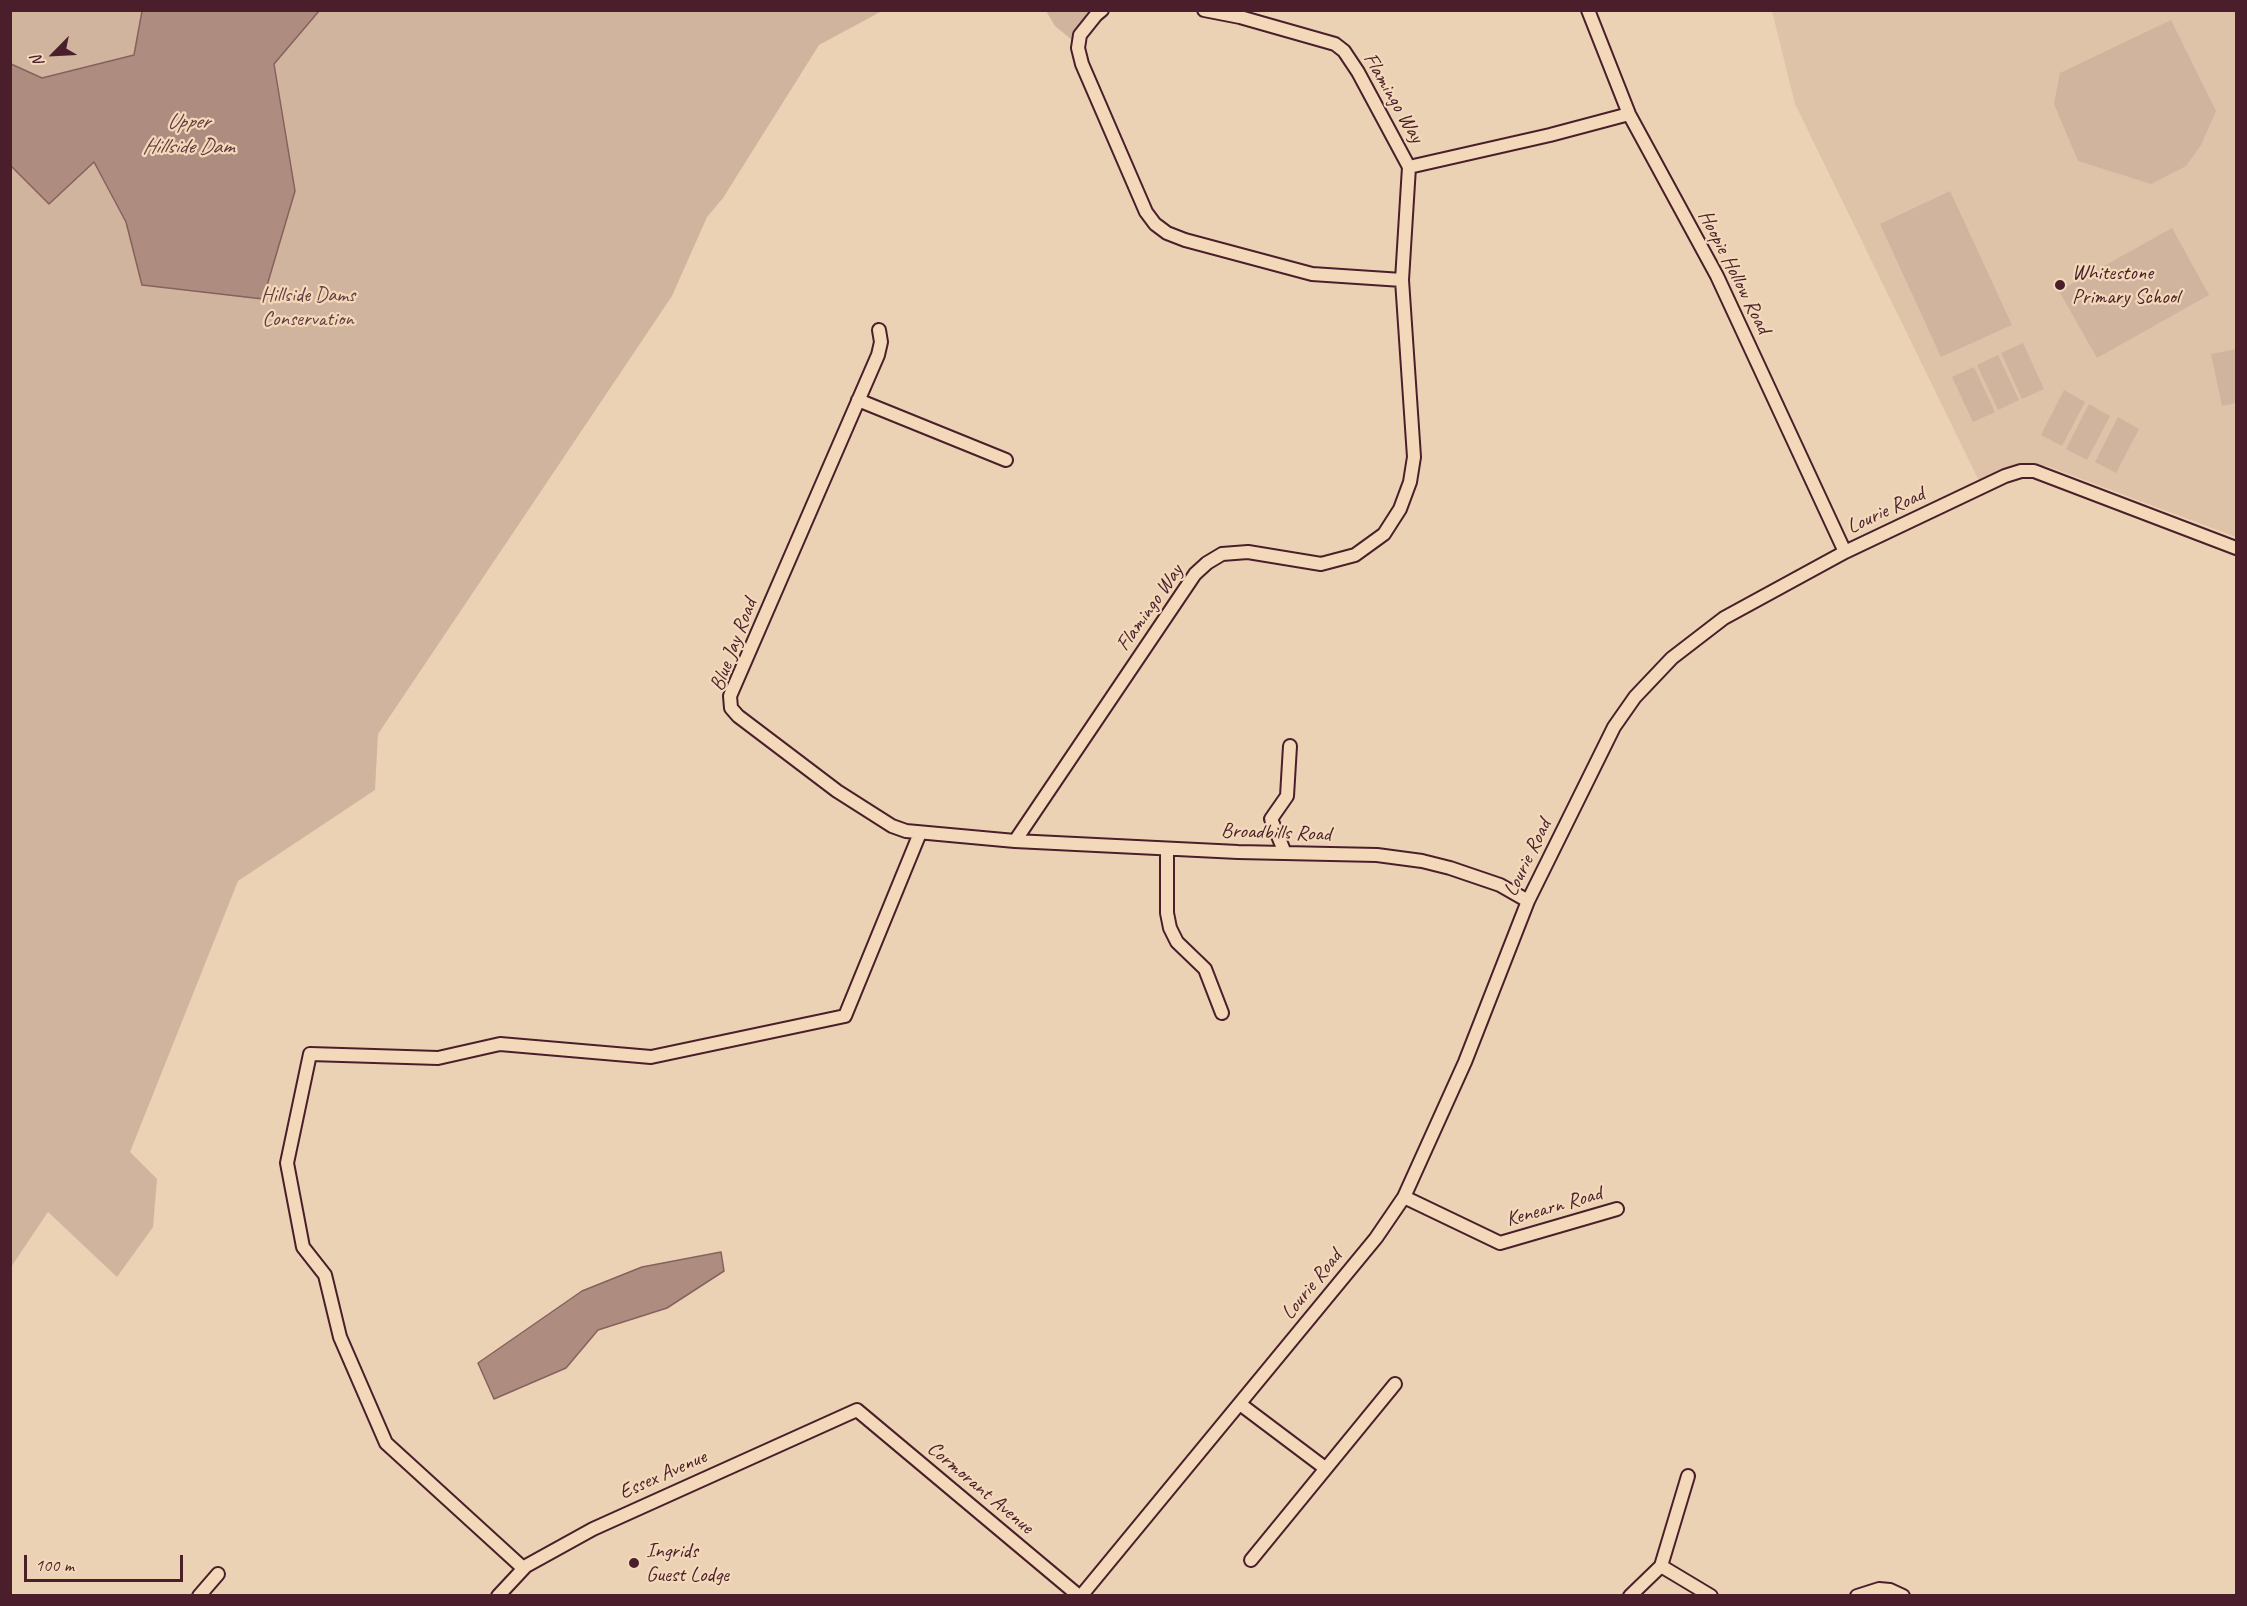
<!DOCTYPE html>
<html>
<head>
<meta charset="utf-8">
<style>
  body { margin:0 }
  #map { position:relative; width:2247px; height:1606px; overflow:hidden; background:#ecd2b4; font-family:Caveat,sans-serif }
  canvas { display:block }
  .frame { position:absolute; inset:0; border:12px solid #4a1f2b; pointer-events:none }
  .north { position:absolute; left:24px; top:24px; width:60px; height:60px; -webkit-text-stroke:4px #f3d9ba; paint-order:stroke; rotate:246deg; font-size:16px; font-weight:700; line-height:24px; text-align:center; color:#4a1f2b }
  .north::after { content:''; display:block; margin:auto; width:21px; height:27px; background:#4a1f2b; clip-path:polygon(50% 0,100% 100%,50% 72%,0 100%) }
  .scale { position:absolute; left:24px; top:1555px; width:159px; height:27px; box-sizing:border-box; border:3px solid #4a1f2b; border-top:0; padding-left:8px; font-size:18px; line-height:21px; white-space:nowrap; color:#4a1f2b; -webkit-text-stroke:4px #f3d9ba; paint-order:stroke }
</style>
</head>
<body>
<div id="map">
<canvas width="2247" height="1606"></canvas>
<div class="frame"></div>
<div class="north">N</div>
<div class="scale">100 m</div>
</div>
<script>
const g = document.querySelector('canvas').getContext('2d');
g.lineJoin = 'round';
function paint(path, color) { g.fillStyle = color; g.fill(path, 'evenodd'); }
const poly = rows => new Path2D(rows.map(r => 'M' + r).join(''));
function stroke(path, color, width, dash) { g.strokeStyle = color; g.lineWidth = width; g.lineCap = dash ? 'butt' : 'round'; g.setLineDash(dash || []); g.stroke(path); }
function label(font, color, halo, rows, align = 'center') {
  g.font = font + ' Caveat,sans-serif'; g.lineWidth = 4.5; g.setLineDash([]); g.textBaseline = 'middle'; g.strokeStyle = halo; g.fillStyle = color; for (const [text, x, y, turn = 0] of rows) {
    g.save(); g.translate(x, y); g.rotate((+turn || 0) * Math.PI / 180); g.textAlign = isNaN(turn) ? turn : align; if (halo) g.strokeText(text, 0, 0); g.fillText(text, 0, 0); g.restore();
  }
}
const built = poly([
  [1772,11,2236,11,2236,537,2047,466,2017,465,1980,483,1795,104]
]);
const green = poly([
  [11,11,882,11,819,45,723,198,707,217,672,296,378,734,375,790,238,881,130,1152,157,1179,153,1227,117,1277,48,1212,11,1267],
  [1046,11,1091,11,1076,30,1077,37,1072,40,1055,26],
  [2171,20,2216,111,2201,145,2186,166,2151,184,2078,161,2054,104,2060,73],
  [1950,191,2012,325,1941,357,1880,224],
  [2172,228,2209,295,2097,358,2059,291],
  [2023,343,2044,389,2022,399,2001,353],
  [2236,349,2236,403,2222,406,2211,354],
  [1998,355,2019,400,1998,410,1977,365],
  [1974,367,1995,412,1973,422,1952,377],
  [2064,390,2085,402,2062,446,2041,435],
  [2089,404,2110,416,2087,460,2066,449],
  [2118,417,2139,429,2116,473,2095,462]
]);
const water = poly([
  [142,11,319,11,274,64,295,191,263,299,142,285,126,222,94,162,49,204,11,166,11,64,42,78,134,55,142,11],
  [721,1252,724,1271,667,1308,598,1330,566,1368,494,1399,478,1363,582,1291,642,1267,721,1252]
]);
const minor = poly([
  [1102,10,1096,15,1080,35,1078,48,1082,64,1146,212,1155,224,1167,233,1185,240,1312,274,1402,280,1409,167],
  [1204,10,1240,17,1335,44,1344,51,1358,72,1409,167],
  [1588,10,1629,114,1717,276,1845,552],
  [1409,167,1550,135,1629,114],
  [879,330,881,342,878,355,730,696,731,708,738,716,837,791,892,826,906,831,1015,841,1238,852,1377,855,1422,861,1450,868,1500,885,1528,901],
  [858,400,1006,460],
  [1015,841,1195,574,1207,563,1222,554,1248,552,1321,564,1355,555,1384,534,1400,509,1410,482,1414,457,1402,280],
  [1167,849,1167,913,1170,928,1177,942,1205,969,1222,1013],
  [1285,853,1271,819,1287,796,1290,746],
  [1404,1197,1500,1243,1617,1209],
  [1240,1404,1325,1468],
  [1251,1560,1395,1384],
  [1661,1566,1711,1596],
  [523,1568,386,1443,340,1337,325,1275,303,1247,287,1163,310,1054,438,1058,500,1044,651,1057,845,1016,920,833],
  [199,1596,218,1574],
  [498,1596,526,1566,593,1529,857,1410,1079,1596],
  [1081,1596,1376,1238,1404,1197,1465,1062,1528,901,1614,727,1635,697,1672,658,1724,618,1845,552,2005,476,2021,471,2034,471,2236,548],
  [1630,1596,1661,1566,1688,1476],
  [1857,1596,1879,1589,1890,1590,1903,1596]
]);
const markers = [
  [2060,285,6,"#4a1f2b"],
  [634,1563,6,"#4a1f2b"]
];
const streetNames = [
  ["Flamingo Way",1393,98,60],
  ["Hoopie Hollow Road",1734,272,63],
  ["Lourie Road",1886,511,-25],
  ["Flamingo Way",1150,608,-55],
  ["Blue Jay Road",734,645,-69],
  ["Broadbills Road",1276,833,2],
  ["Lourie Road",1528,858,-64],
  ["Kenearn Road",1554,1207,-16],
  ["Lourie Road",1312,1285,-51],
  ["Essex Avenue",663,1475,-24],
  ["Cormorant Avenue",980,1488,40]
];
const poiNames = [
  ["Whitestone",2072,273],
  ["Primary School",2072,297],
  ["Ingrids",646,1551],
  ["Guest Lodge",646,1575]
];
const parkNames = [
  ["Hillside Dams",308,295],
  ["Conservation",308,319]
];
const waterNames = [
  ["Upper",188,122],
  ["Hillside Dam",188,147]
];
paint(built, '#dec3a8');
paint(green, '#d1b49d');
paint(water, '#ae8d80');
stroke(water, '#86615e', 1.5);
stroke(minor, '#4a1f2b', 16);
stroke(minor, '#f3d9ba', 12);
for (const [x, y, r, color] of markers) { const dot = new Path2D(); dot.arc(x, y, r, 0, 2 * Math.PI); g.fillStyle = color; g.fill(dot); stroke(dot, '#f3d9ba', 2); }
label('21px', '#4a1f2b', '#f3d9ba', streetNames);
label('21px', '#4a1f2b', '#f3d9ba', poiNames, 'left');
label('21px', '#653d42', '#f3d9ba', parkNames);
label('italic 22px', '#633a40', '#f3d9ba', waterNames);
</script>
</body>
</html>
